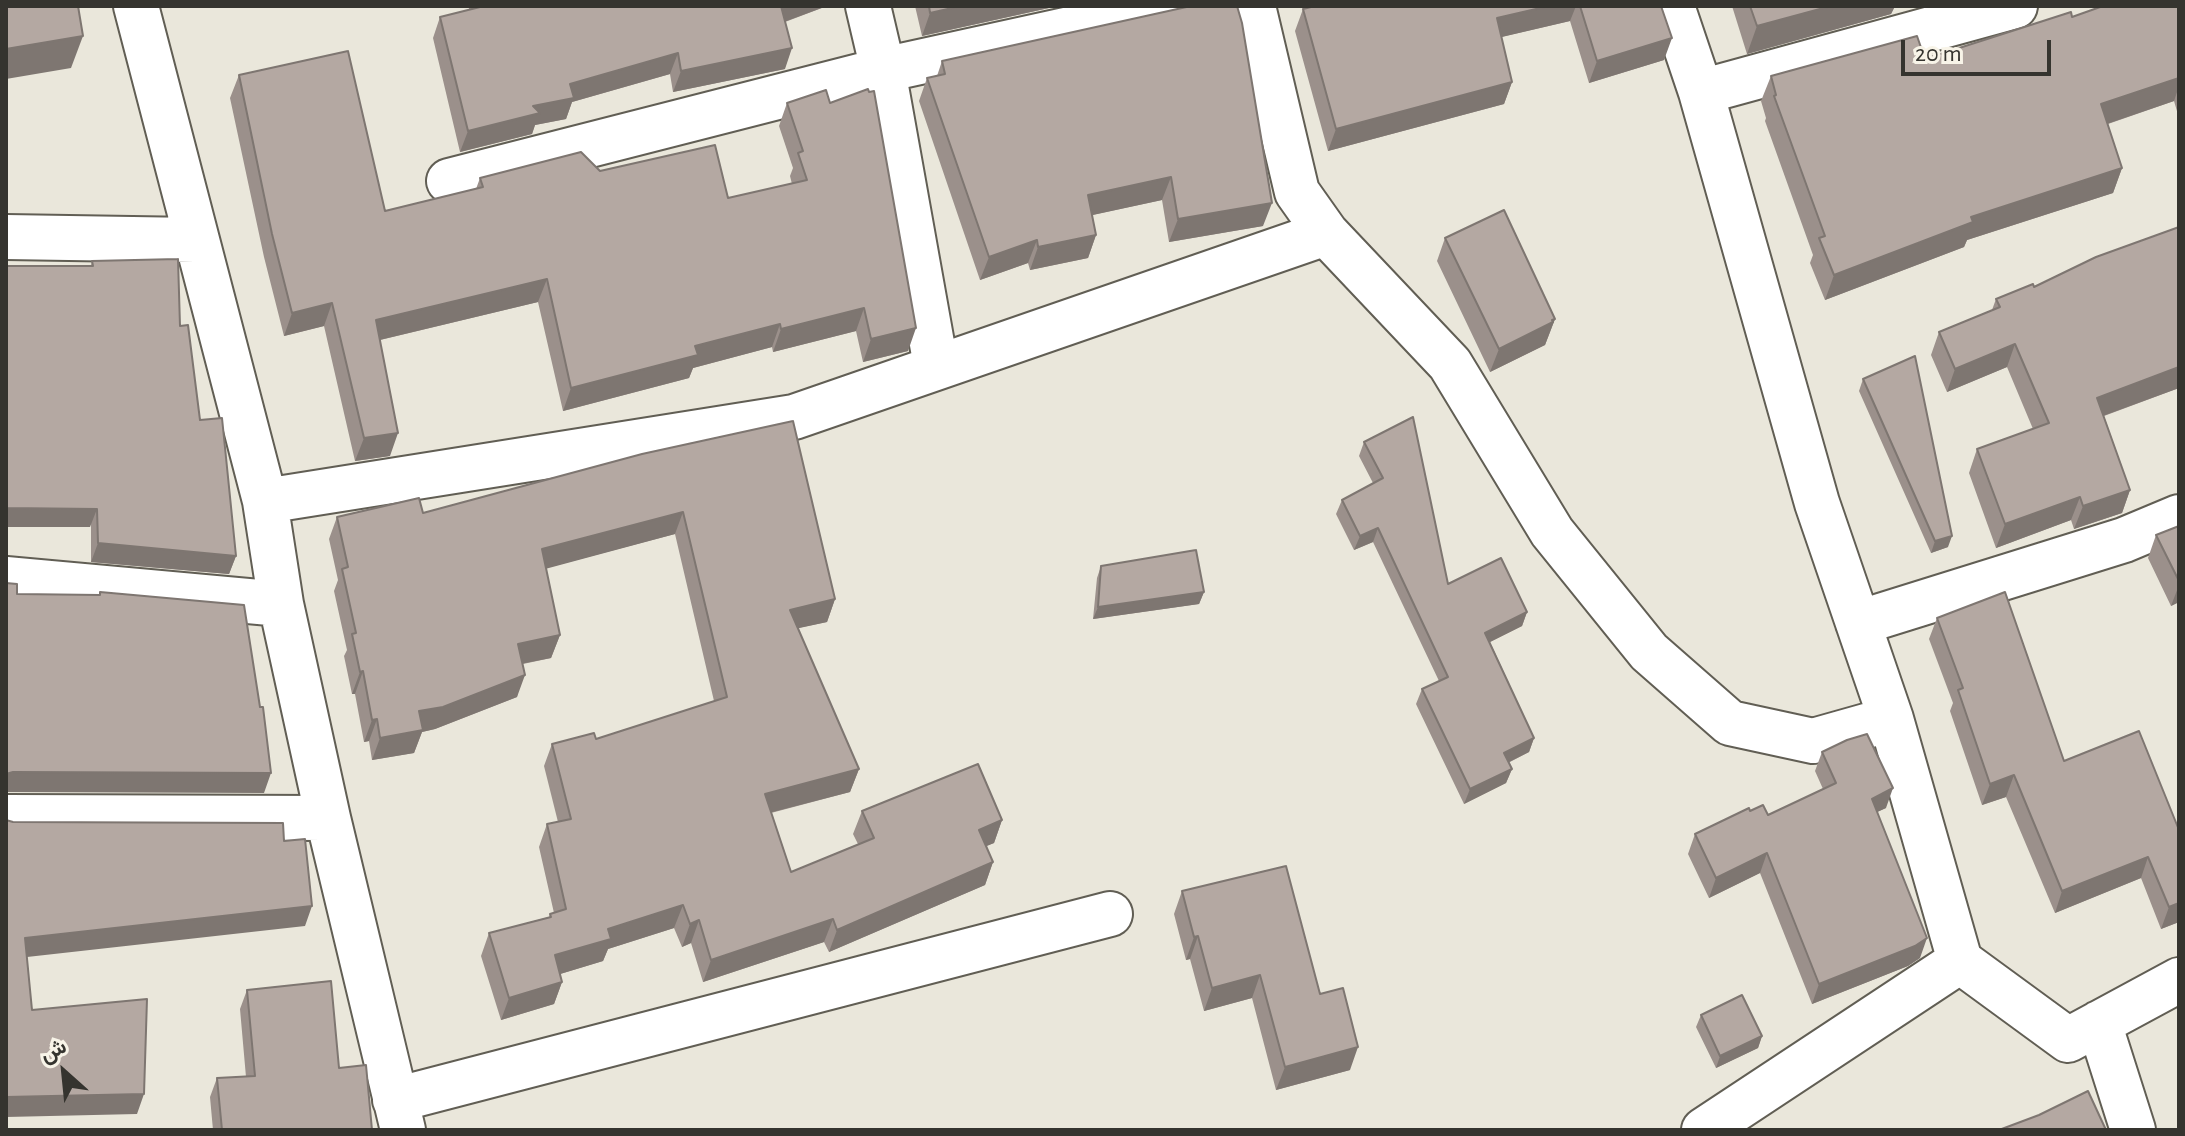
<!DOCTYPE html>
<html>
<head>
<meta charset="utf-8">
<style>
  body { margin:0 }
  #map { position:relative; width:2185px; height:1136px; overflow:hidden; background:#eae7db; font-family:"Alegreya Sans",Vazirmatn,sans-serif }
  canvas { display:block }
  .frame { position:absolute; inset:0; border:8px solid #35342f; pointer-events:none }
  .north { position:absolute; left:24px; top:1032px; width:80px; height:80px; -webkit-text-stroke:6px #f8f4e8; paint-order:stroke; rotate:333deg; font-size:22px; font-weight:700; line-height:32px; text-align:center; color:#35342f }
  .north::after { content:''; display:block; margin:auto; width:28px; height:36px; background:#35342f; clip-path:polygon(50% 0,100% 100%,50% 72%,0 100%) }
  .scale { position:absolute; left:1901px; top:40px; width:150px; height:36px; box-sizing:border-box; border:4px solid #35342f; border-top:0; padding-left:10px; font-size:24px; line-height:28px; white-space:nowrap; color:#35342f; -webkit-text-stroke:6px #f8f4e8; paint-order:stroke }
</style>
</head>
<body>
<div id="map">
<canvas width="2185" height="1136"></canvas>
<div class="frame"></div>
<div class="north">ش</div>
<div class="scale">20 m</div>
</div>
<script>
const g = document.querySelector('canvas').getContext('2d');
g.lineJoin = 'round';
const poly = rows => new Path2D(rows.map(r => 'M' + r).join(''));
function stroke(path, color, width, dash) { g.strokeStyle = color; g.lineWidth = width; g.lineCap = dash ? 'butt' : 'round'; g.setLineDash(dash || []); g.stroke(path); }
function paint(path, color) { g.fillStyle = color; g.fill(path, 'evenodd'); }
const street = poly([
  [136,6,265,501,281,604,328,818,403,1130],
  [868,6,883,70,936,366],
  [1253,6,1297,192,1326,233,1450,364,1552,532,1649,652,1730,723,1813,741,1891,719],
  [1672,6,1701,92,1817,503,1891,719,1960,961,2068,1040,2179,980],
  [1701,92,2015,6],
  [449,181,883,70,1175,6],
  [6,237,195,240],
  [265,501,794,417,1326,233],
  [6,579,281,604],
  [1858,623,2124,540,2179,517],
  [6,817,328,818],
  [2099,1023,2133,1130],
  [395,1100,1110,914],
  [1704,1130,1960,961]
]);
const wall = poly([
  [469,6,827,6,785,22,785,69,673,92,670,74,572,102,566,119,535,125,532,134,460,152,433,38,440,17,469,10],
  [915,6,1058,6,922,36],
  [1315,6,1661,6,1664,60,1589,83,1570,21,1501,37,1512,82,1504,104,1328,151,1295,31,1303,9],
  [1732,6,1899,6,1894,8,1891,14,1747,54],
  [2179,6,2179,118,2174,101,2108,124,2122,168,2113,193,1967,240,1964,247,1825,300,1810,263,1813,255,1765,121,1766,118,1761,101,1771,76,1925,59,2072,17],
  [1189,7,1263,226,1169,242,1162,200,1092,215,1096,235,1088,258,1030,270,1028,263,980,280,919,101,927,78,937,76,942,61],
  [239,75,385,211,476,189,480,178,600,171,728,198,792,184,790,176,793,168,779,126,787,103,908,351,863,362,856,331,773,352,772,347,693,368,689,378,563,411,538,302,380,340,390,456,355,461,324,326,284,336,264,257,230,98],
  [2179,227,2179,388,2104,416,2130,490,2122,513,2074,529,2071,520,1996,548,1969,473,1977,449,2033,429,2007,367,1947,392,1931,355,1939,332,1992,310,1996,299,2034,287],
  [1445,238,1555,319,1545,345,1490,372,1437,261],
  [92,261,180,326,200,420,236,556,229,574,91,562,91,266],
  [1863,379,1948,547,1931,553,1859,391],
  [1364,442,1448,584,1527,612,1522,626,1490,642,1534,738,1529,752,1508,763,1512,769,1506,783,1464,804,1416,704,1422,689,1439,681,1373,542,1354,550,1336,514,1342,500,1373,483,1359,456],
  [642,454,835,599,827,622,798,628,859,769,850,792,771,813,791,872,858,844,853,834,862,811,1002,820,994,843,986,846,993,862,985,885,829,952,824,942,703,982,691,943,682,947,674,928,608,949,603,961,560,974,562,982,554,1004,501,1020,481,956,489,933,549,917,550,914,554,913,539,847,547,824,558,822,544,766,552,744,596,739,714,701,675,534,546,568,560,635,551,658,523,664,517,697,435,729,422,732,414,753,372,760,369,741,364,742,355,694,352,694,344,656,347,650,334,591,338,580,329,539,337,517,423,513],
  [2179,526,2179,602,2171,606,2148,558,2156,535],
  [1101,566,1204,592,1199,604,1093,619,1097,578],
  [1937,618,2064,761,2139,731,2179,922,2161,929,2141,878,2055,913,2006,797,1982,805,1950,711,1953,703,1929,639],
  [1822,752,1886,808,1877,812,1920,958,1908,966,1812,1004,1760,873,1709,898,1688,854,1695,834,1750,811,1768,815,1823,789,1815,771],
  [1182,891,1320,994,1350,1070,1276,1090,1252,998,1204,1011,1190,959,1186,960,1174,914],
  [247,990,339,1068,372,1130,213,1130,210,1097,217,1078,246,1077,240,1009],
  [1701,1015,1762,1036,1758,1048,1716,1068,1696,1027]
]);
const shadedWall = poly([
  [780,6,827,6,773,26],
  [961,6,1058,6,922,36,930,13],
  [1549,6,1576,6,1570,21,1489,40,1497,18],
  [1831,6,1899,6,1894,8,1891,14,1747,54,1757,26],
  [83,36,71,68,6,79,6,49],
  [1672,38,1664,60,1589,83,1597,61],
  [792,48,785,69,673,92,681,71],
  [678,53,670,74,572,102,566,119,535,125,532,134,460,152,468,131,570,84],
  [2179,78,2179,86,2174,101,2092,129,2101,104],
  [1512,82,1504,104,1328,151,1336,129],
  [2122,168,2113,193,1967,240,1964,247,1825,300,1834,275,1971,217],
  [1171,177,1162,200,1079,218,1088,195],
  [1272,203,1263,226,1169,242,1178,219],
  [1096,235,1088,258,1030,270,1038,247],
  [1037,240,1028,263,980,280,989,257],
  [547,279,538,302,367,343,376,320],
  [332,303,324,326,284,336,292,313],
  [864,308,856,331,773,352,781,329],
  [1555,319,1545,345,1490,372,1499,349],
  [780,324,772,347,693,368,689,378,563,411,571,388,695,346],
  [916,328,908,351,863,362,871,339],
  [2015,344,2007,367,1947,392,1955,369],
  [2179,367,2179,388,2089,421,2097,398],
  [398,433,390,456,355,461,364,438],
  [2130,490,2122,513,2074,529,2083,506],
  [2080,497,2071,520,1996,548,2005,524],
  [6,508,97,509,90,527,6,527],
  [683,512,675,534,534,572,542,549],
  [1378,528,1373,542,1354,550,1360,536],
  [1952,536,1948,547,1931,553,1935,541],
  [98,543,236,556,229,574,91,562],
  [2179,585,2179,602,2171,606],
  [1204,592,1199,604,1093,619,1098,607],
  [835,599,827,622,781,632,790,610],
  [1527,612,1522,626,1480,647,1485,633],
  [560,635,551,658,510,666,518,644],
  [363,671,355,694,352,694,360,672],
  [525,675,517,697,435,729,422,732,414,753,372,760,380,738,419,711],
  [377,719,369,741,364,742,372,720],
  [1534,738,1529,752,1499,767,1504,753],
  [859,769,850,792,757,816,765,794],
  [1512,769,1506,783,1464,804,1470,789],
  [13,772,271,773,264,793,6,792,6,774],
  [2014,775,2006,797,1982,805,1990,784],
  [1893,788,1886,808,1864,818,1872,799],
  [1002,820,994,843,970,853,979,830],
  [1767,853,1760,873,1709,898,1716,878],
  [2148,857,2141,878,2055,913,2062,891],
  [993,862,985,885,829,952,837,930],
  [2179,903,2179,922,2161,929,2169,907],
  [683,905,674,928,608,949,603,961,547,978,555,955,608,929],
  [312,906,305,926,18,958,25,938],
  [833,919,824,942,703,982,711,960],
  [699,920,691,943,682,947,690,924],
  [1198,936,1190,959,1186,960,1194,937],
  [1927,938,1920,958,1908,966,1812,1004,1819,984],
  [1260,975,1252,998,1204,1011,1212,988],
  [562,982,554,1004,501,1020,509,998],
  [1762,1036,1758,1048,1716,1068,1720,1056],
  [1358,1047,1350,1070,1276,1090,1285,1067],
  [144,1094,137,1114,6,1117,6,1097]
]);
const building = poly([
  [6,6,78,6,83,36,6,49,6,6],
  [479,6,781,6,792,48,681,71,678,53,570,84,574,98,533,106,540,113,468,131,440,17,480,7,479,6],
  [929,6,961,6,930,13,929,6],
  [1191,6,1237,6,1242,23,1272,203,1178,219,1171,177,1088,195,1096,235,1038,247,1037,240,989,257,927,78,945,74,942,61,1191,6],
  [1315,6,1549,6,1497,18,1512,82,1336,129,1303,9,1315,6],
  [1580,6,1661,6,1672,38,1597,61,1580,6],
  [1750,6,1831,6,1757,26,1750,6],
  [2103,6,2179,6,2179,78,2101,104,2122,168,1971,217,1973,222,1834,275,1819,238,1825,236,1774,96,1776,95,1771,76,1917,36,1925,59,2071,12,2072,17,2103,6],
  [348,51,385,211,483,187,480,178,581,152,600,171,715,145,728,198,807,180,798,153,803,151,787,103,826,90,830,103,868,89,869,92,874,91,916,328,871,339,864,308,781,329,780,324,695,346,698,355,571,388,547,279,376,320,398,433,364,438,332,303,292,313,272,234,239,75,348,51],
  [1504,210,1555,319,1552,320,1553,322,1499,349,1445,238,1504,210],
  [2179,227,2179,367,2097,398,2130,490,2083,506,2080,497,2005,524,1977,449,2049,423,2015,344,1955,369,1939,332,2000,307,1996,299,2033,284,2034,287,2096,257,2179,227],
  [178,259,180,326,188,325,200,420,222,418,236,556,98,543,97,509,6,508,6,266,93,266,92,261,178,259],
  [1915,356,1952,536,1935,541,1863,379,1915,356],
  [1413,417,1448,584,1501,558,1527,612,1485,633,1534,738,1504,753,1512,769,1470,789,1422,689,1448,677,1378,528,1360,536,1342,500,1383,478,1364,442,1413,417],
  [793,421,835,599,790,610,859,769,765,794,791,872,874,838,862,811,978,764,1002,820,979,830,993,862,837,930,833,919,711,960,699,920,690,924,683,905,608,929,611,939,555,955,562,982,509,998,489,933,551,917,550,914,566,909,547,824,571,819,552,744,594,733,596,739,727,697,683,512,542,549,560,635,518,644,525,675,443,707,419,711,423,730,380,738,377,719,372,720,363,671,360,672,352,634,356,633,342,569,348,567,337,517,419,498,423,513,642,454,793,421],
  [2179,526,2179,581,2156,535,2179,526],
  [1196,550,1204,592,1098,607,1101,566,1196,550],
  [6,583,17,584,17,594,100,595,100,592,244,605,260,707,263,707,271,773,13,772,6,774,6,583],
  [2005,592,2064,761,2139,731,2179,830,2179,903,2169,907,2148,857,2062,891,2014,775,1990,784,1958,690,1963,688,1937,618,2005,592],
  [1867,734,1893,788,1872,799,1927,938,1915,946,1819,984,1767,853,1716,878,1695,834,1749,808,1750,811,1763,805,1768,815,1836,783,1822,752,1847,740,1867,734],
  [6,820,13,822,283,823,284,841,305,839,312,906,25,938,32,1010,147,999,144,1094,6,1097,6,820],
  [1286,866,1320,994,1343,988,1358,1047,1285,1067,1260,975,1212,988,1198,936,1194,937,1182,891,1286,866],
  [331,981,339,1068,366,1065,372,1130,222,1130,217,1078,255,1076,247,990,331,981],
  [1742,995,1762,1036,1720,1056,1701,1015,1742,995],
  [2088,1091,2106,1130,1999,1130,2039,1115,2088,1091]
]);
stroke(street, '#615e54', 48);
stroke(street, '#fff', 44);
paint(wall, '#9b908b');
paint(shadedWall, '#7e7671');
paint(building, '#b4a8a2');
stroke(building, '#7e7671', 2);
</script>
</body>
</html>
